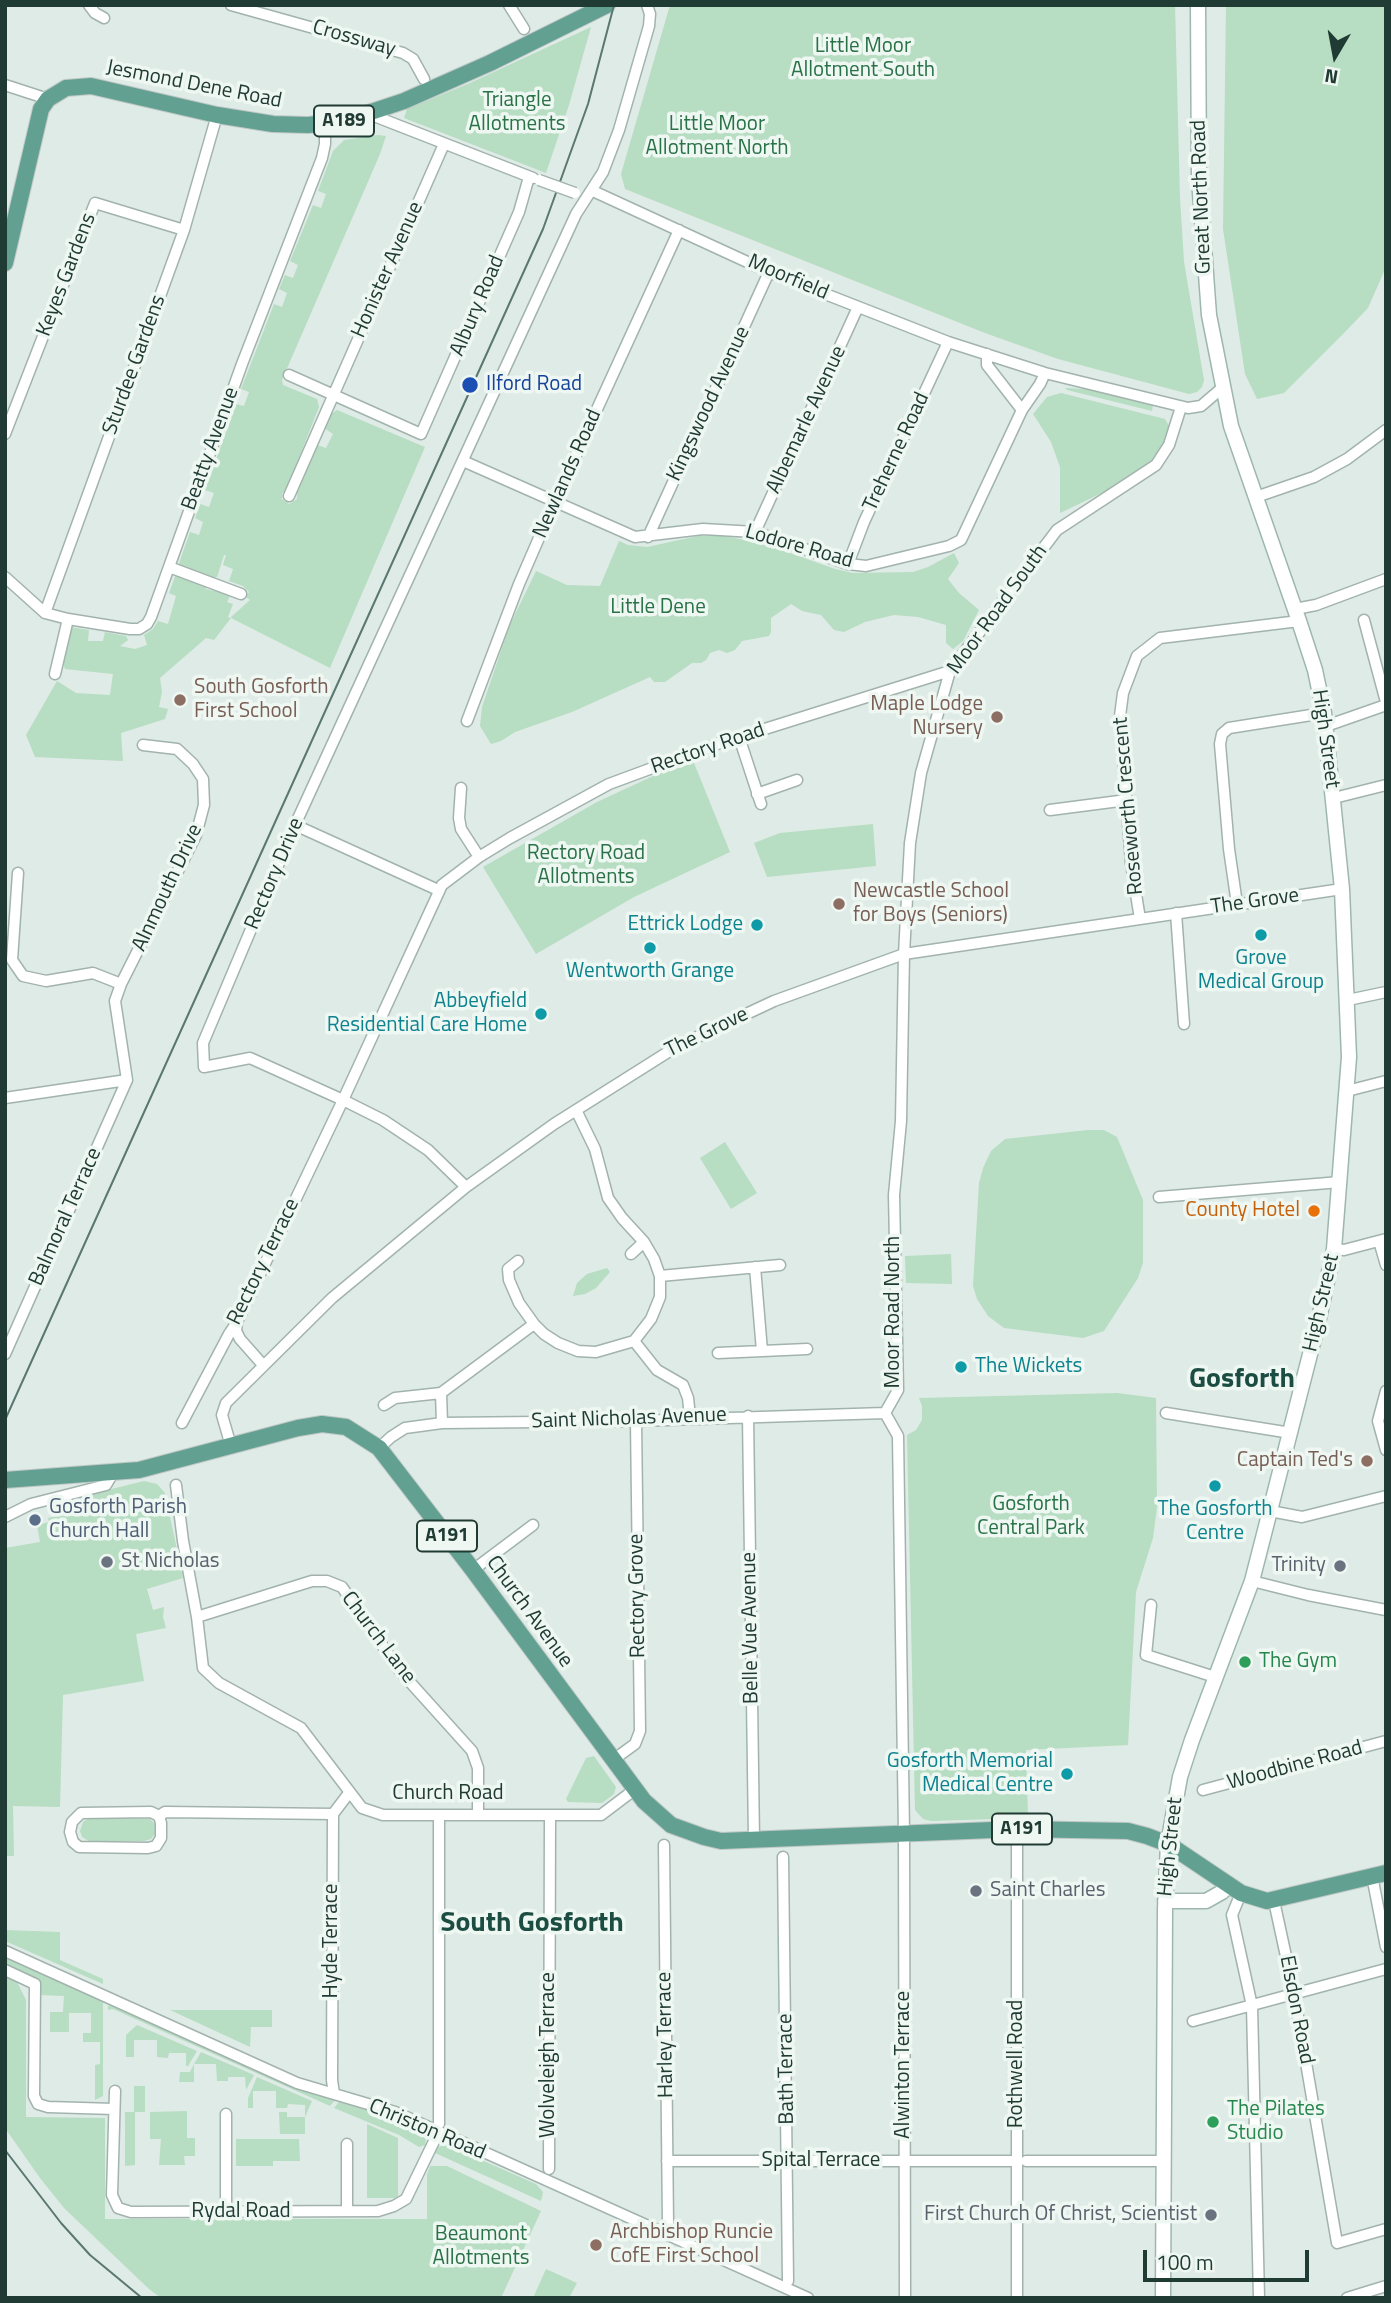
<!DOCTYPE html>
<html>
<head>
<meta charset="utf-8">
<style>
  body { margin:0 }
  #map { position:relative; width:1391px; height:2303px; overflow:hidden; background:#dfebe6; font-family:"Titillium Web",sans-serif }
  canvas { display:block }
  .frame { position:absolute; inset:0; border:7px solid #203b34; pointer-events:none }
  .north { position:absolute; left:1300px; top:21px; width:70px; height:70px; -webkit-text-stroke:5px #eff7f3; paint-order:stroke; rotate:190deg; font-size:19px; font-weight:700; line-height:28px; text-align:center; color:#203b34 }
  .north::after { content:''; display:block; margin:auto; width:24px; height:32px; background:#203b34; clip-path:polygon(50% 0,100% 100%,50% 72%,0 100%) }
  .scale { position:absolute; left:1143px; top:2250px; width:166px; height:32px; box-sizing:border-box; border:4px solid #203b34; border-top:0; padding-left:9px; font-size:21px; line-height:24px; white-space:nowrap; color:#203b34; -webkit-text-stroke:5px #eff7f3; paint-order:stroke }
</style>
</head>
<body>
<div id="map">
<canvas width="1391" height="2303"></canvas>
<div class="frame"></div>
<div class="north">N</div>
<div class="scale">100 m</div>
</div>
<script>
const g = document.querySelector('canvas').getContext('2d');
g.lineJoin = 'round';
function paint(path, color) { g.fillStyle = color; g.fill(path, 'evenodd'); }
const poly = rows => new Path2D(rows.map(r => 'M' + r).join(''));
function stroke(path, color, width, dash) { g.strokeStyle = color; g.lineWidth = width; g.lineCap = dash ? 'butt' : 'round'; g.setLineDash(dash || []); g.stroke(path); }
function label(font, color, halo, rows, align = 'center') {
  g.font = font + ' "Titillium Web",sans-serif'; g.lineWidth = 7; g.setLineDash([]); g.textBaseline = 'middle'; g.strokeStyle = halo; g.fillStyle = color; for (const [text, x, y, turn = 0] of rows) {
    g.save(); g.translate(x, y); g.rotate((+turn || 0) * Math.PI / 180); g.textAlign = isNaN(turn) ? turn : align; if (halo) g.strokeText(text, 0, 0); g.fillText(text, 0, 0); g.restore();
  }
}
const green = poly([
  [670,5,1175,5,1180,198,1184,262,1204,380,1202,387,1197,392,1189,394,1058,359,985,333,625,189,621,174],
  [1226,5,1386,5,1386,267,1368,308,1345,332,1284,393,1257,399,1245,374,1223,229],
  [591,27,569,105,546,173,404,118,407,109,470,83],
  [378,135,386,136,380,154,282,380,283,385,317,399,319,407,287,488,282,494,282,499,289,504,297,499,297,493,317,445,326,448,333,434,324,428,331,414,337,410,425,447,330,668,231,618,214,640,206,638,160,678,162,692,159,707,168,709,165,719,121,733,123,761,35,757,26,735,57,681,76,693,110,695,113,674,65,669,62,660,70,627,89,630,88,641,103,641,105,632,126,636,128,640,120,646,135,649,147,645,144,635,153,629,158,621,168,624,176,596,169,593,176,574,205,585,206,589,214,591,219,590,231,594,227,602,233,604,228,617,230,618,250,600,246,597,249,592,243,586,229,581,233,569,223,565,226,555,224,555,217,577,208,577,178,566,190,532,199,535,203,522,195,518,200,504,209,507,214,493,205,490,236,404,244,406,249,392,241,389,274,304,282,307,287,293,279,289,285,275,293,278,298,265,290,261,313,205,321,208,326,194,318,191,333,151,344,140],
  [1065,388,1087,389,1153,405,1152,411,1067,390],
  [1061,393,1165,419,1169,426,1166,440,1152,460,1108,490,1060,513,1060,467,1051,442,1033,414,1047,397],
  [698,536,725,536,765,544,835,569,853,573,913,572,928,567,954,553,959,563,948,579,959,593,979,610,963,641,953,649,946,643,946,625,918,617,894,615,865,622,844,632,834,630,821,615,802,611,791,604,771,618,771,632,769,636,742,641,735,650,727,653,719,650,710,653,706,660,701,663,692,663,665,682,654,682,650,677,572,712,515,732,501,741,491,744,480,726,482,707,509,627,536,571,567,585,600,586,619,541,628,545,647,547],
  [692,758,730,852,634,897,536,954,483,867,597,802],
  [873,824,876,866,767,877,754,843,780,833],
  [1088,1130,1104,1130,1117,1137,1143,1200,1143,1263,1138,1278,1104,1331,1083,1338,1004,1328,988,1316,977,1299,973,1286,979,1183,983,1168,991,1151,1005,1139],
  [725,1142,757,1193,731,1209,700,1158],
  [951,1254,952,1284,906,1283,905,1256],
  [607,1268,610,1272,596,1288,585,1294,573,1296,577,1283,587,1274],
  [1117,1393,1156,1398,1157,1507,1153,1538,1136,1592,1128,1745,1026,1750,1028,1818,931,1821,923,1819,915,1810,907,1435,916,1430,922,1420,922,1406,919,1398],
  [144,1481,157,1484,165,1493,183,1578,147,1589,153,1610,164,1607,163,1617,166,1628,136,1634,144,1681,63,1695,60,1807,13,1806,14,1856,5,1856,5,1548,40,1542,37,1525,49,1522,48,1518,74,1512,71,1499],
  [594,1756,616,1787,614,1794,602,1803,568,1802,566,1799,586,1758],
  [89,1818,150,1819,155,1824,155,1834,151,1839,144,1841,89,1841,82,1837,80,1831,83,1822],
  [5,1930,60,1932,60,1960,103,1979,103,1984,5,1941],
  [5,1957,103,2000,103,2096,95,2100,95,2065,100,2064,100,2042,83,2042,83,2033,91,2033,91,2013,69,2013,69,2032,50,2032,50,2012,63,2012,64,1996,39,1995,38,1980,5,1965],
  [5,1975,17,1982,26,2000,26,2117,105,2118,105,2219,427,2219,427,2175,430,2166,447,2166,541,2211,501,2298,161,2298,149,2289,64,2208,40,2178,5,2128],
  [113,2004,297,2088,335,2100,330,2106,113,2009,108,2010,108,2006],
  [170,2010,272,2010,272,2027,251,2027,250,2047],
  [137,2025,197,2051,188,2066,186,2066,186,2053,169,2053,168,2058,157,2057,157,2040,134,2040,134,2057,126,2057,126,2035],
  [201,2052,254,2075,246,2090,245,2077,228,2077,228,2081,217,2081,216,2064,194,2064,194,2082,179,2082,180,2072,190,2072,194,2064],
  [257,2077,312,2101,305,2117,305,2134,280,2134,279,2112,287,2112,287,2117,305,2117,305,2105,288,2104,287,2108,276,2108,276,2091,253,2091,253,2108,248,2108,248,2098],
  [134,2086,145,2086,145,2112,135,2112,135,2165,125,2166,125,2112,134,2112],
  [339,2102,394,2118,419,2129,426,2138,425,2145,419,2147,399,2135,334,2108],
  [187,2111,187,2138,195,2138,195,2156,184,2156,185,2165,159,2165,161,2139,150,2139,150,2112],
  [367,2124,398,2138,398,2196,395,2198,367,2198],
  [236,2139,299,2139,300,2161,273,2161,273,2166,236,2166],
  [445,2144,536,2184,543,2192,541,2201,435,2153,437,2148],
  [546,2269,577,2283,569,2298,533,2298]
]);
const street = poly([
  [89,5,95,13,104,18],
  [231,5,403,53,413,59,424,79],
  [509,5,524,29],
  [5,85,48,99],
  [369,114,533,178],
  [593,191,769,272,948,342,1045,373,1188,408,1201,406,1222,388],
  [987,354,987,365,1022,410],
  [289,375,421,434,519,212,529,177],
  [5,434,95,203,184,230],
  [463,461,635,537,703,529,755,532,848,564,866,566,949,546,961,540,1022,410,1040,384,1045,373],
  [289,496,444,144],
  [1256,497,1314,477,1347,459,1386,430],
  [755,532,858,307],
  [648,537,769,272],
  [848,564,864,522,948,342],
  [169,567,241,594],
  [5,577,45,613,68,619,130,629,139,629,147,624,151,617,242,364,322,158,325,144,325,124],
  [1295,609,1316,605,1386,579],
  [45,613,184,230,217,115],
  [1364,620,1386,702],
  [55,674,68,619],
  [467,721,519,584,555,501,679,230],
  [1326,726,1386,705],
  [739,737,761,804],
  [461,788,459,818,461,829,479,857],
  [757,794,797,780],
  [1334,798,1386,785],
  [1050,810,1127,800],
  [295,825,438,890],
  [18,873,12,960,23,976,46,981,93,973,121,984],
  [1237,904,1229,849,1220,744,1222,734,1229,728,1324,713],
  [1176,913,1184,1024],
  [1140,919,1131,863,1120,716,1123,693,1137,656,1160,638,1299,621],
  [1348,1000,1386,992],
  [127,1080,115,1001,121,984,196,835,204,805,203,779,193,764,177,749,143,745],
  [1347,1091,1386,1081],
  [5,1098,127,1080],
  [466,1187,428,1150,383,1120,343,1100,250,1058,204,1067,203,1043,295,825,576,214,603,172,619,130,649,26,650,14,647,5],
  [1159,1197,1340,1182],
  [1379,1241,1386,1265],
  [1334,1249,1344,1250,1386,1239],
  [631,1254,644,1242],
  [518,1261,508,1269,509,1280,519,1303,534,1324,544,1334,558,1343,578,1351,596,1352,634,1341,651,1319,660,1297,660,1276,654,1259,644,1242,622,1218,608,1198,595,1149,576,1110],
  [755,1267,762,1351],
  [660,1276,780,1265],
  [237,1322,236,1331,240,1339,263,1365],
  [634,1341,657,1370,683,1385,688,1398,690,1417],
  [718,1353,807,1349],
  [5,1354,127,1080],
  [1386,1391,1378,1421,1386,1450],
  [441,1393,442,1423],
  [384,1405,395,1398,441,1393,534,1324],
  [1166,1413,1291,1433],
  [748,1416,754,1839],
  [182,1423,229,1334,237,1322,343,1100,442,885,479,857,510,838,609,784,720,743,950,671],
  [231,1446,222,1415,226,1403,332,1298,466,1187,554,1124,676,1047,774,1001,904,954,1342,889],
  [379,1448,391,1437,405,1428,442,1423,636,1421,885,1413],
  [176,1485,183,1541,197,1617,203,1668,219,1683,301,1728,362,1808,383,1815,601,1815,634,1790],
  [1270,1511,1302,1517,1386,1496],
  [5,1517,31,1504,106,1485,113,1473],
  [473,1570,533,1525],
  [1252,1581,1308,1595,1386,1610],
  [1151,1605,1146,1655,1215,1677],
  [197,1617,312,1581,327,1581,342,1587,400,1671,472,1751,478,1768,478,1815],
  [613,1760,635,1744,640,1731,636,1421],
  [1203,1790,1386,1741],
  [159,1816,161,1823,161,1838,156,1846,148,1848,79,1847,73,1842,70,1832,72,1822,81,1813,151,1812,159,1816,165,1812,333,1814],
  [439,1816,439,2124],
  [1017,1829,1017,2298],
  [664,1845,668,2224],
  [783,1857,788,2281],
  [1372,1876,1386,1947],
  [1241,1893,1232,1915,1252,2006,1259,2298],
  [1274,1901,1294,1993,1337,2243,1386,2229],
  [5,1951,297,2083,395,2112,808,2298],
  [5,1970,35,1984,34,2096,38,2104,48,2107,114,2109],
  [1193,2021,1386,1969],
  [115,2091,112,2195,118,2208,131,2212,378,2211,394,2206,406,2199,438,2133],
  [334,2094,332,2080,333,1814,349,1793],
  [667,2161,1017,2161],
  [1026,2161,1165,2161],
  [549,2169,550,1816],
  [347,2211,347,2144],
  [226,2212,226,2114],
  [905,2298,904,1832,898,1436,885,1413,898,1390,894,1195,901,1121,904,954,910,843,921,773,950,671,1057,530,1156,465,1169,445,1181,407],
  [1347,2298,1386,2286]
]);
const secondary = poly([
  [1165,1901,1206,1901,1222,1892,1229,1885],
  [1163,2298,1165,1909,1168,1844,1180,1777,1192,1740,1252,1581,1318,1323,1334,1249,1349,1057,1342,889,1324,713,1315,670,1299,621,1231,426,1209,315,1199,179,1198,5]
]);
const primary = poly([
  [5,263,41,109,48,99,66,88,91,86,217,115,273,124,308,125,344,121,404,101,490,63,607,5],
  [5,1480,139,1470,298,1428,322,1424,346,1427,379,1448,473,1570,644,1801,671,1825,704,1837,721,1841,1017,1829,1128,1831,1147,1836,1168,1844,1241,1893,1267,1901,1386,1873]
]);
const tram = poly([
  [5,1420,543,229,588,104,614,5],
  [5,2150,61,2223,90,2255,142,2298]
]);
const streetBridge = poly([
  [539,180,575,193]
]);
const markers = [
  [470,385,9,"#1a4fb4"],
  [180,700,7,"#8d6e63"],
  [997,717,7,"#8d6e63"],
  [839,904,7,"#8d6e63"],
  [757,925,7,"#0f9aa8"],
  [1261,935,7,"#0f9aa8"],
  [650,948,7,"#0f9aa8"],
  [541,1014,7,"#0f9aa8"],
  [1314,1211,7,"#e8710a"],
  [961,1367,7,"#0f9aa8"],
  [1367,1461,7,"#8d6e63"],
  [1215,1486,7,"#0f9aa8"],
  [35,1520,7,"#5c6f8a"],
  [107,1562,7,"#6b7280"],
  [1340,1566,7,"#6b7280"],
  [1245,1662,7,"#2e9e5b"],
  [1067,1774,7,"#0f9aa8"],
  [976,1891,7,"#6b7280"],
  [1213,2122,7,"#2e9e5b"],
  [1211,2215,7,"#6b7280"],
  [596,2245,7,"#8d6e63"]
];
const shields = [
  [344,121,60],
  [447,1536,60],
  [1022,1829,60]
];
const shieldNames = [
  ["A189",344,121],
  ["A191",447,1536],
  ["A191",1022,1829]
];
const streetNames = [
  ["Crossway",354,39,16],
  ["Jesmond Dene Road",194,85,11],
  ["Great North Road",1202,197,-92],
  ["Honister Avenue",388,270,-66],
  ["Keyes Gardens",67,275,-69],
  ["Moorfield",788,278,23],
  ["Albury Road",478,306,-67],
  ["Sturdee Gardens",135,365,-70],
  ["Kingswood Avenue",709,404,-65],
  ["Albemarle Avenue",807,420,-65],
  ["Beatty Avenue",211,449,-70],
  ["Treherne Road",897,452,-65],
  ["Newlands Road",568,474,-66],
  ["Lodore Road",799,547,16],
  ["Moor Road South",998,610,-54],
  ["High Street",1325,739,82],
  ["Rectory Road",708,749,-19],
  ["Roseworth Crescent",1129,806,-95],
  ["Rectory Drive",275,874,-67],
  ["Alnmouth Drive",168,888,-65],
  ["The Grove",1255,902,-8],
  ["The Grove",707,1033,-26],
  ["Balmoral Terrace",66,1217,-66],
  ["Rectory Terrace",264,1262,-64],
  ["High Street",1322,1303,-77],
  ["Moor Road North",894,1312,-90],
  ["Saint Nicholas Avenue",629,1419,-2],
  ["Rectory Grove",638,1596,-91],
  ["Church Avenue",529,1612,54],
  ["Belle Vue Avenue",751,1628,-91],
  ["Church Lane",378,1638,53],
  ["Woodbine Road",1295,1766,-15],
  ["Church Road",448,1794],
  ["High Street",1171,1847,-84],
  ["Hyde Terrace",332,1941,-90],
  ["Elsdon Road",1296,2010,79],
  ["Harley Terrace",666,2035,-91],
  ["Wolveleigh Terrace",549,2055,-90],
  ["Rothwell Road",1017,2064,-90],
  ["Alwinton Terrace",904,2065,-90],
  ["Bath Terrace",787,2069,-91],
  ["Christon Road",427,2130,23],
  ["Spital Terrace",821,2161],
  ["Rydal Road",241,2212]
];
const parkNames = [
  ["Little Moor",863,47],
  ["Allotment South",863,71],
  ["Triangle",517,101],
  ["Allotments",517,125],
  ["Little Moor",717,125],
  ["Allotment North",717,149],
  ["Little Dene",658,608],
  ["Rectory Road",586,854],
  ["Allotments",586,878],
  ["Gosforth",1031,1505],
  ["Central Park",1031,1529],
  ["Beaumont",481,2235],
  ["Allotments",481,2259]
];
const transitNames = [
  ["Ilford Road",486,385]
];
const educationNames = [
  ["South Gosforth",194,688],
  ["First School",194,712],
  ["Maple Lodge",983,705,"right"],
  ["Nursery",983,729,"right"],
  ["Newcastle School",853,892],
  ["for Boys (Seniors)",853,916],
  ["Captain Ted's",1353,1461,"right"],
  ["Archbishop Runcie",610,2233],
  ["CofE First School",610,2257]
];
const cultureNames = [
  ["Ettrick Lodge",743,925],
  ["Grove",1261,959,"center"],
  ["Medical Group",1261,983,"center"],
  ["Wentworth Grange",650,972,"center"],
  ["Abbeyfield",527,1002],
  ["Residential Care Home",527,1026],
  ["The Wickets",975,1367,"left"],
  ["The Gosforth",1215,1510,"center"],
  ["Centre",1215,1534,"center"],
  ["Gosforth Memorial",1053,1762],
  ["Medical Centre",1053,1786]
];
const foodNames = [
  ["County Hotel",1300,1211]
];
const serviceNames = [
  ["Gosforth Parish",49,1508],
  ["Church Hall",49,1532]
];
const worshipNames = [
  ["St Nicholas",121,1562],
  ["Trinity",1326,1566,"right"],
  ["Saint Charles",990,1891],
  ["First Church Of Christ, Scientist",1197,2215,"right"]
];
const leisureNames = [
  ["The Gym",1259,1662],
  ["The Pilates",1227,2110],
  ["Studio",1227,2134]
];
const districtNames = [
  ["Gosforth",1242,1380],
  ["South Gosforth",532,1924]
];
paint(green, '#b7ddc2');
stroke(street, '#a2b3ad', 13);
stroke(secondary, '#9eb7ae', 17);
stroke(primary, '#c1c8c6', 18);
stroke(street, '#fff', 10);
stroke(secondary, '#fff', 14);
stroke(primary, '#62a192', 16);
stroke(tram, '#5a7770', 2);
stroke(streetBridge, '#a2b3ad', 13, []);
stroke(streetBridge, '#fff', 10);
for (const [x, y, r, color] of markers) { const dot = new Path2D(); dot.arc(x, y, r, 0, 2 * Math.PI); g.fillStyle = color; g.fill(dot); stroke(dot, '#eff7f3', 2.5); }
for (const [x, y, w] of shields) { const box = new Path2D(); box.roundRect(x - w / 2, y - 15.5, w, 31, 5); g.fillStyle = '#eff7f3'; g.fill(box); stroke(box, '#203b34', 2); }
label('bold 19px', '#203b34', null, shieldNames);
label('21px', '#203b34', '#eff7f3', streetNames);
label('21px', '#297247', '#eff7f3', parkNames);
label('21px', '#164399', '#eff7f3', transitNames, 'left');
label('21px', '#785e54', '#eff7f3', educationNames, 'left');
label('21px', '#0d838f', '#eff7f3', cultureNames, 'right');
label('21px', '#c56008', '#eff7f3', foodNames, 'right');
label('21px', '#4e5e75', '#eff7f3', serviceNames, 'left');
label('21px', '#5b616d', '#eff7f3', worshipNames, 'left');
label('21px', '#27864d', '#eff7f3', leisureNames, 'left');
label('bold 28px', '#1c4d42', '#eff7f3', districtNames);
</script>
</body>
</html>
